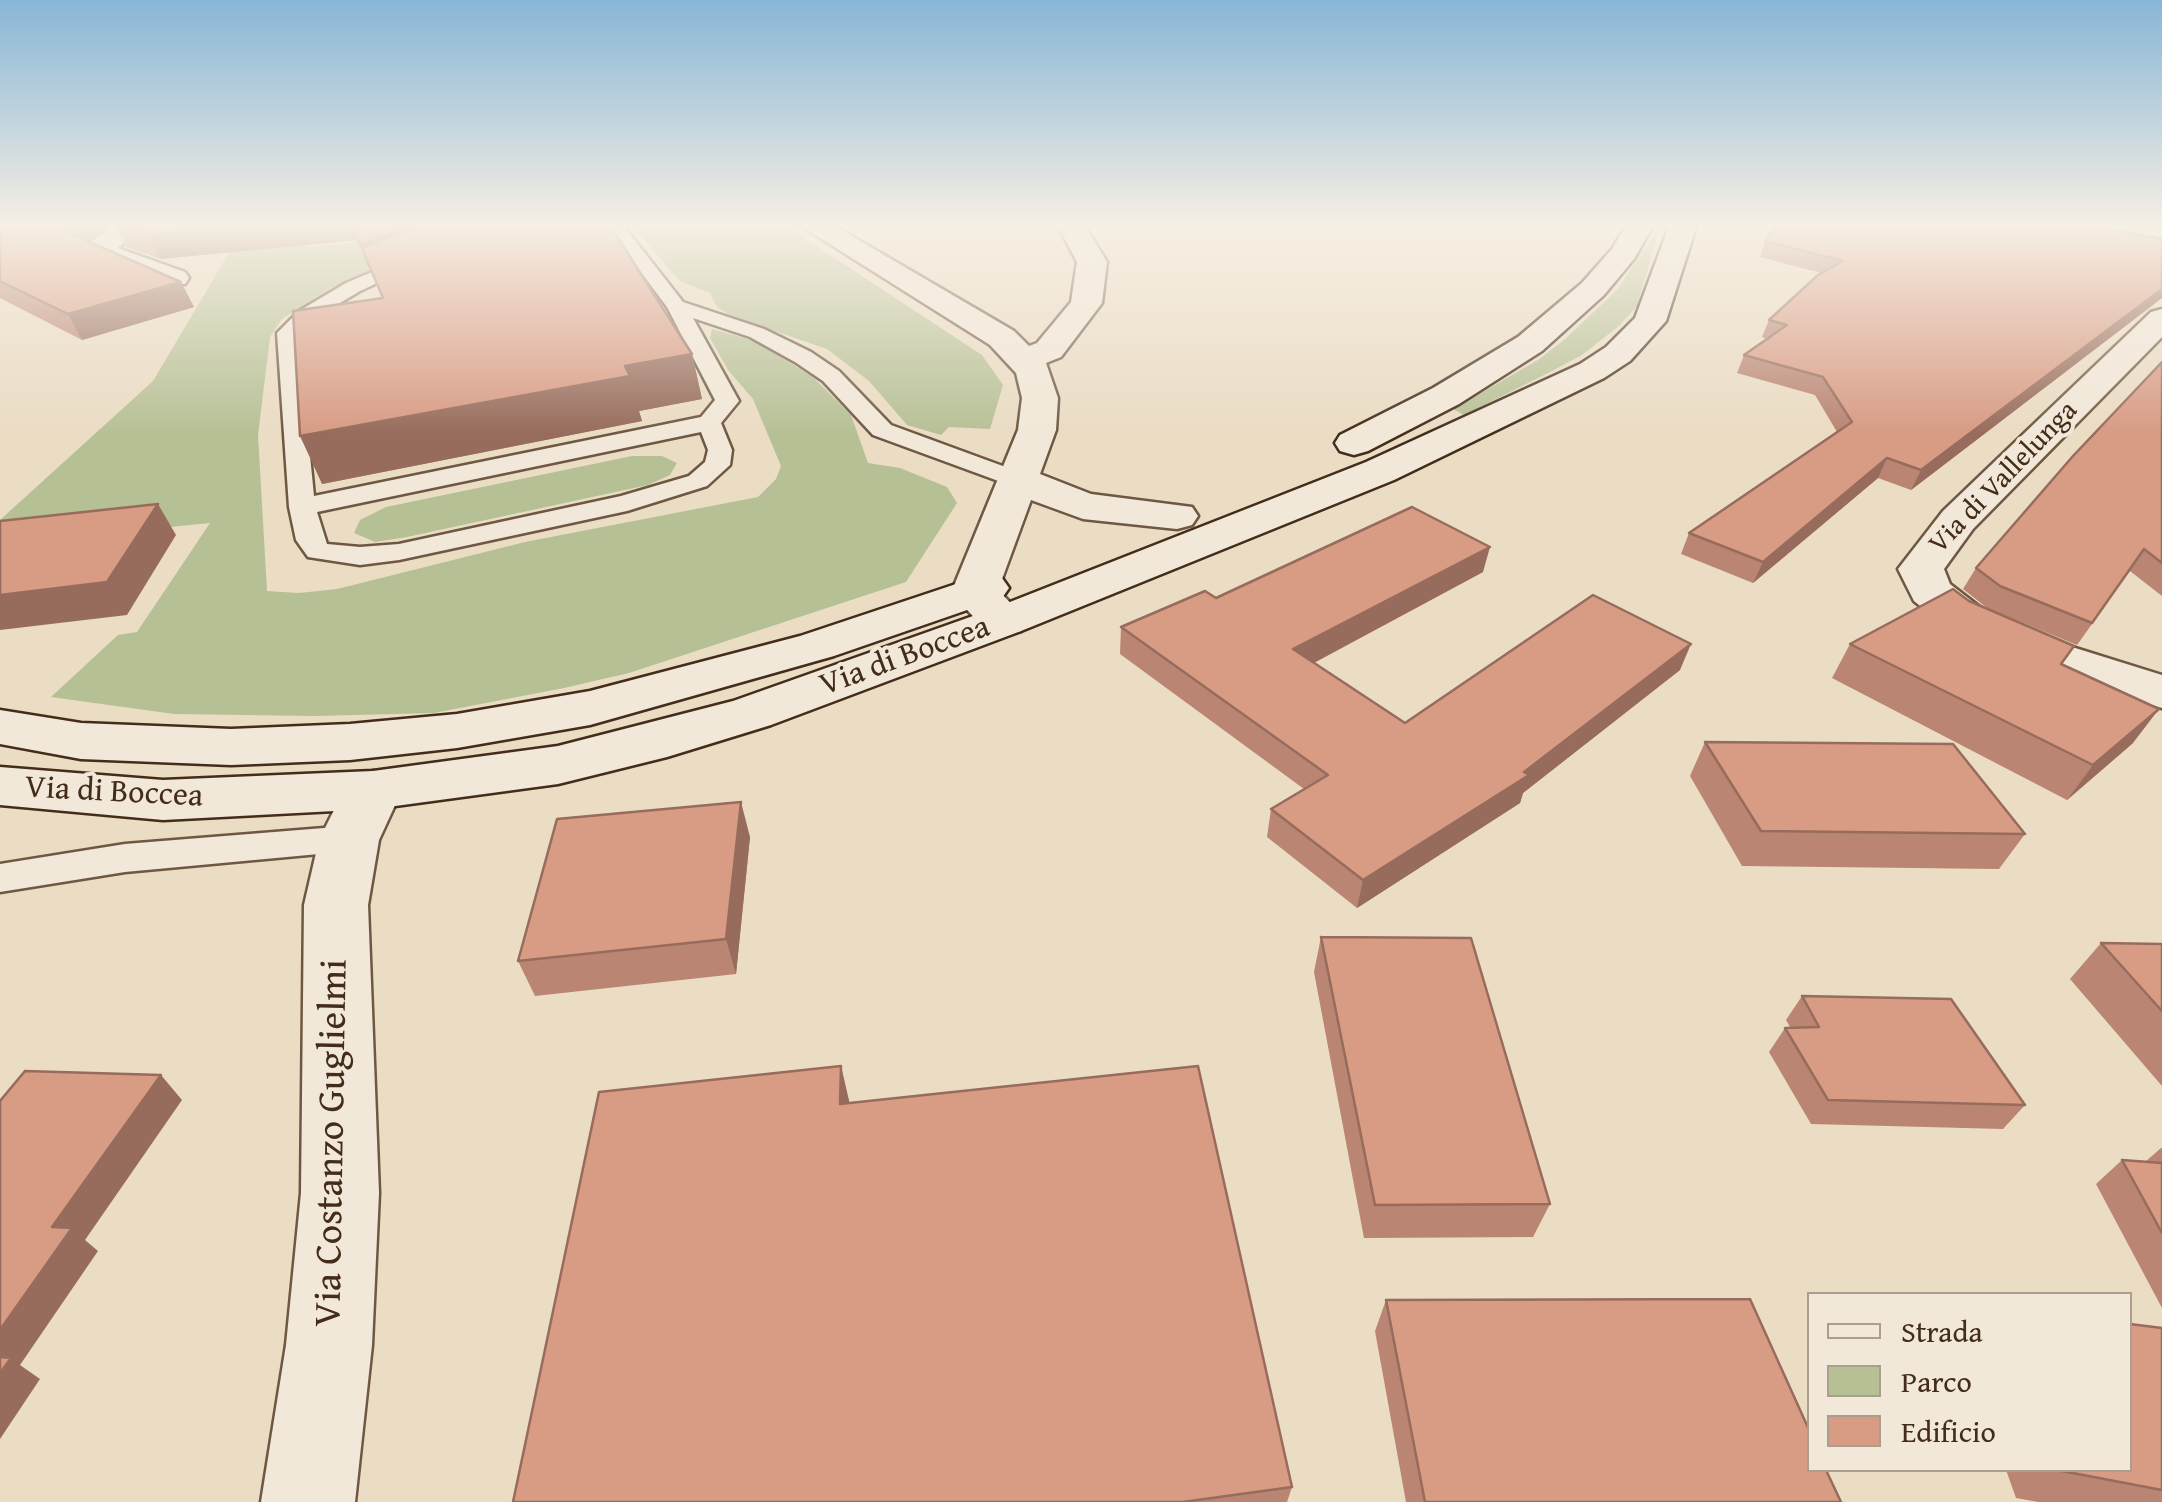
<!DOCTYPE html>
<html>
<head>
<meta charset="utf-8">
<style>
  body { margin:0 }
  #map { position:relative; width:2162px; height:1502px; overflow:hidden; background:#ebdcc4; font-family:"Gentium Book Plus",serif }
  canvas { display:block }
  .legend { position:absolute; left:1807px; top:1292px; width:325px; height:180px; box-sizing:border-box; background:#f2e8d9; border:2px solid #ac9d8d; margin:0; padding:12px 18px; list-style:none; font-size:30px; color:#442c1a }
  .legend li { display:flex; align-items:center; gap:20px; height:50px }
  .legend b { width:50px; border:2px solid #ac9d8d }
</style>
</head>
<body>
<div id="map">
<canvas width="2162" height="1502"></canvas>
<ul class="legend">
<li><b style="height:12px;background:#f2e8d9"></b>Strada</li>
<li><b style="height:28px;background:#b6c095"></b>Parco</li>
<li><b style="height:28px;background:#d89b84"></b>Edificio</li>
</ul>
</div>
<script>
const g = document.querySelector('canvas').getContext('2d');
g.lineJoin = 'round';
function paint(path, color) { g.fillStyle = color; g.fill(path, 'evenodd'); }
const poly = rows => new Path2D(rows.map(r => 'M' + r).join(''));
function stroke(path, color, width, dash) { g.strokeStyle = color; g.lineWidth = width; g.lineCap = dash ? 'butt' : 'round'; g.setLineDash(dash || []); g.stroke(path); }
function label(font, color, halo, rows, align = 'center') {
  g.font = font + ' "Gentium Book Plus",serif'; g.lineWidth = 8; g.setLineDash([]); g.textBaseline = 'middle'; g.strokeStyle = halo; g.fillStyle = color; for (const [text, x, y, turn = 0] of rows) {
    g.save(); g.translate(x, y); g.rotate((+turn || 0) * Math.PI / 180); g.textAlign = isNaN(turn) ? turn : align; if (halo) g.strokeText(text, 0, 0); g.fillText(text, 0, 0); g.restore();
  }
}
const green = poly([
  [246,224,318,224,308,247,424,236,380,266,331,288,282,319,270,337,258,435,267,591,299,593,337,589,525,542,758,497,776,479,781,466,753,399,728,370,710,338,712,329,755,341,813,377,851,415,868,463,900,468,947,487,957,503,906,582,629,673,564,688,434,713,314,716,174,714,51,697,118,635,137,632,210,523,0,544,0,520,153,381],
  [630,224,783,224,982,355,1003,385,990,429,949,427,941,435,907,425,869,381,827,349,731,316,717,307,710,293,680,281],
  [1661,224,1637,306,1619,326,1582,355,1550,372,1464,415,1453,409,1538,360,1564,340,1617,290],
  [632,456,662,456,677,463,670,475,648,485,407,537,375,542,354,533,360,520,386,507]
]);
const service = poly([
  [605,224,622,224,683,302,764,329,811,352,839,371,891,425,1030,476,1034,481,1030,486,1012,486,873,435,823,381,795,362,750,337,693,318,739,401,721,423,732,450,730,465,707,486,627,511,399,560,360,565,308,557,296,540,289,507,277,333,299,311,346,283,410,256,424,256,426,260,360,291,313,319,298,334,314,496,701,417,715,400,667,307,605,224],
  [701,432,708,450,705,462,689,476,621,496,399,544,360,547,327,544,317,512,701,432],
  [349,826,362,830,368,840,362,850,125,872,0,892,0,864,125,844,349,826]
]);
const minor = poly([
  [117,224,148,224,118,248,185,272,189,278,185,284,163,284,87,256,83,250,87,244,117,224],
  [798,224,831,224,1014,331,1029,346,1037,343,1071,302,1077,262,1057,224,1084,224,1107,262,1102,303,1061,357,1046,363,1058,398,1056,430,1040,474,1091,494,1192,507,1198,516,1192,525,1177,529,1083,519,1031,500,998,590,1028,621,1021,631,1004,635,987,631,951,593,1018,430,1022,398,1016,373,990,345,798,224],
  [2162,309,2162,337,1973,529,1944,569,1950,584,1985,611,2072,647,2162,675,2162,708,2036,669,1951,631,1914,601,1898,569,1943,511,2151,312,2162,309],
  [373,771,393,776,402,790,379,840,368,905,379,1193,372,1345,355,1502,261,1502,286,1345,301,1193,304,905,319,840,344,790,353,776,373,771]
]);
const secondary = poly([
  [1627,224,1654,224,1634,259,1604,295,1542,351,1459,404,1368,451,1354,455,1340,451,1335,443,1340,435,1433,388,1518,337,1582,283,1612,249,1627,224],
  [1670,224,1697,224,1666,321,1630,361,1604,378,1394,480,1021,631,771,725,667,757,558,784,373,809,163,820,0,805,0,767,163,780,373,771,558,746,733,701,987,611,1366,462,1580,364,1606,347,1635,318,1670,224],
  [986,574,1002,578,1009,588,1002,598,834,656,590,725,457,748,350,760,231,765,81,759,0,744,0,710,81,723,231,729,350,724,457,714,590,691,800,636,986,574]
]);
const wall = poly([
  [0,224,112,224,86,241,181,282,194,307,82,340,0,298],
  [114,224,609,224,692,354,702,399,639,411,642,421,322,484,382,298,358,240,160,259,126,247],
  [2162,239,2162,298,1911,490,1878,478,1753,583,1681,554,1689,533,1837,432,1815,395,1737,373,1744,355,1767,339,1762,337,1769,320,1821,273,1760,257,1765,241],
  [2162,362,2162,596,2130,571,2077,645,1987,608,1963,589,1976,568],
  [1483,572,1314,663,1405,723,1680,670,1523,793,1520,803,1357,908,1267,837,1271,809,1304,789,1120,654,1121,627,1216,598],
  [1850,644,2062,665,2133,743,2067,800,1832,678],
  [1705,742,2025,834,1999,869,1742,866,1690,776],
  [750,837,736,974,535,996,518,961],
  [1321,937,1550,1204,1533,1237,1364,1238,1314,972],
  [2101,943,2162,944,2162,1086,2070,979],
  [1802,996,2025,1105,2003,1129,1811,1124,1769,1052,1785,1028,1790,1027,1786,1020],
  [841,1066,849,1103,1292,1487,1287,1502,513,1502],
  [2161,1148,2162,1148,2162,1308,2096,1184,2122,1160,2145,1162],
  [1386,1300,1841,1502,1406,1502,1375,1331],
  [2162,1328,2162,1502,2038,1502,2016,1498,2006,1470,2130,1470]
]);
const shadedWall = poly([
  [69,224,112,224,84,242,80,252,67,228],
  [276,224,351,224,358,240,160,259,149,235],
  [426,224,549,224,369,269,360,245,397,230],
  [181,282,194,307,82,340,68,314],
  [2162,289,2162,298,1911,490,1921,470],
  [692,354,702,399,639,411,642,421,322,484,300,436,625,366],
  [1887,458,1878,478,1753,583,1763,562],
  [158,504,176,535,127,615,0,630,0,595],
  [1490,547,1483,572,1289,676,1293,649],
  [1691,644,1680,670,1523,793,1520,803,1357,908,1363,880],
  [2159,709,2133,743,2067,800,2093,765],
  [741,802,750,837,736,974,726,939],
  [841,1066,851,1109,840,1104],
  [161,1075,182,1100,85,1240,98,1251,20,1365,40,1379,0,1439,0,1330,52,1227]
]);
const building = poly([
  [0,224,69,224,67,228,71,234,181,282,68,314,0,281,0,224],
  [115,224,276,224,149,235,115,224],
  [351,224,426,224,397,230,360,245,351,224],
  [437,224,609,224,692,354,625,366,630,376,300,436,293,311,383,298,362,248,406,230,437,224],
  [1777,224,2083,224,2162,239,2162,289,1921,470,1887,458,1763,562,1689,533,1852,422,1823,377,1744,355,1787,325,1769,320,1818,275,1843,261,1765,241,1777,224],
  [2162,362,2162,563,2144,549,2092,623,2000,586,1976,568,2073,456,2162,362],
  [158,504,107,582,0,595,0,521,158,504],
  [1412,507,1490,547,1293,649,1405,723,1593,595,1691,644,1524,772,1529,775,1363,880,1271,809,1328,775,1121,627,1205,591,1216,598,1412,507],
  [1953,589,1969,601,2074,646,2061,664,2159,709,2093,765,1850,644,1953,589],
  [1705,742,1953,744,2025,834,1761,831,1705,742],
  [741,802,726,939,518,961,557,819,741,802],
  [1321,937,1471,938,1550,1204,1375,1205,1321,937],
  [2101,943,2162,944,2162,1011,2101,943],
  [1802,996,1951,999,2025,1105,1828,1100,1785,1028,1819,1027,1802,996],
  [841,1066,840,1104,1198,1066,1292,1487,1183,1502,513,1502,599,1092,841,1066],
  [25,1071,161,1075,52,1227,72,1228,0,1330,0,1101,25,1071],
  [2122,1160,2162,1163,2162,1233,2122,1160],
  [1750,1299,1810,1432,1810,1470,1826,1470,1841,1502,1425,1502,1386,1300,1750,1299],
  [2130,1324,2162,1328,2162,1490,2057,1470,2130,1470,2130,1324],
  [0,1357,11,1358,0,1373,0,1357]
]);
const farStreetnames = [
  ["Via di Vallelunga",2004,478,-46]
];
const streetNames = [
  ["Via di Boccea",905,657,-20],
  ["Via di Boccea",114,793,3]
];
const nearStreetnames = [
  ["Via Costanzo Guglielmi",333,1143,-89]
];
paint(green, '#b6c095');
stroke(service, '#6e5844', 5);
stroke(minor, '#6e5844', 5);
stroke(secondary, '#442c1a', 5);
paint(service, '#f2e8d9');
paint(minor, '#f2e8d9');
paint(secondary, '#f2e8d9');
paint(wall, '#ba8572');
paint(shadedWall, '#976c5c');
paint(building, '#d89b84');
stroke(building, '#976c5c', 2.5);
const sky = g.createLinearGradient(0, 0, 0, 434);
sky.addColorStop(0, '#88b6d6');
sky.addColorStop(0.52, '#f6efe4');
sky.addColorStop(1, '#f6efe400');
g.fillStyle = sky;
g.fillRect(0, 0, 2162, 434);
label('28px', '#442c1a', '#f2e8d9', farStreetnames);
label('32px', '#442c1a', '#f2e8d9', streetNames);
label('38px', '#442c1a', '#f2e8d9', nearStreetnames);
</script>
</body>
</html>
